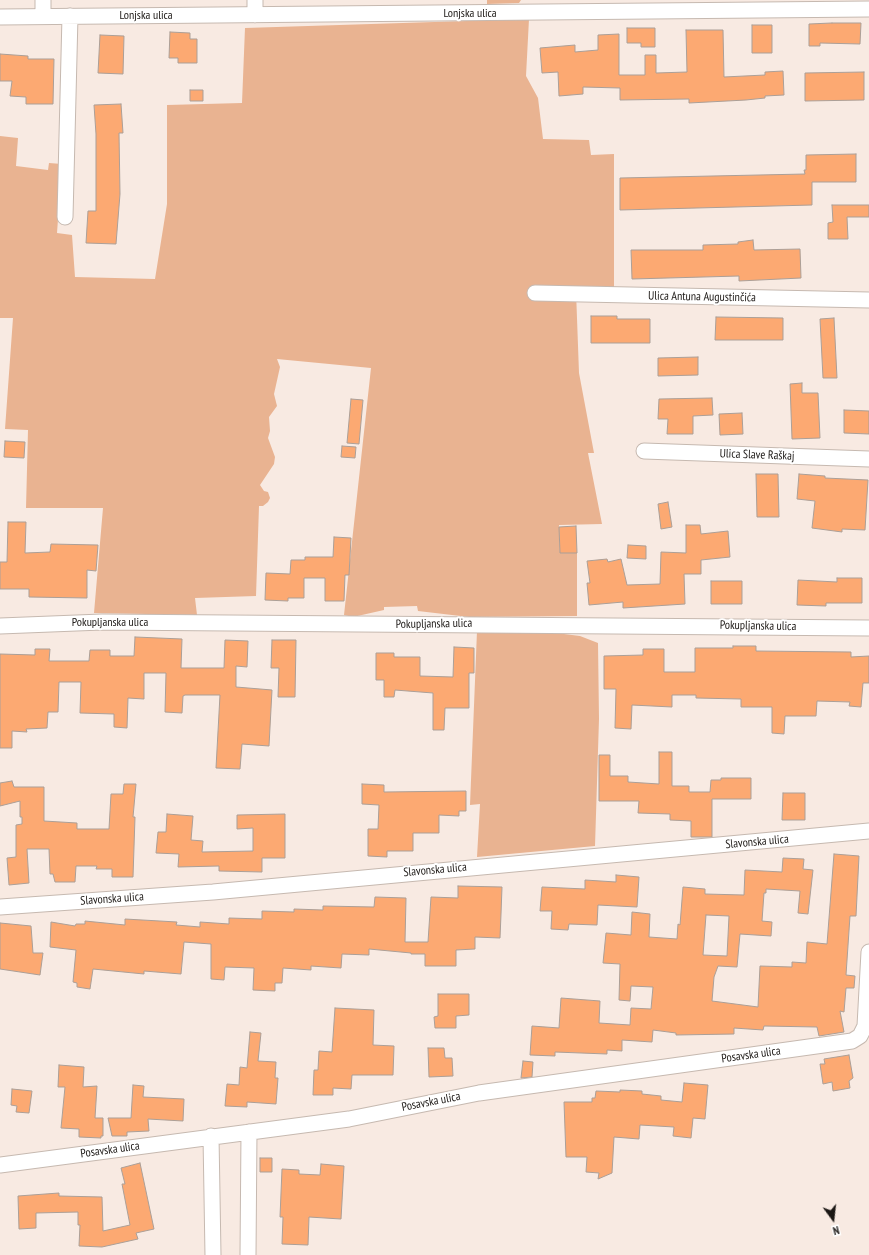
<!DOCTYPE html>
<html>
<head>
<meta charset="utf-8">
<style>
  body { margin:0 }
  #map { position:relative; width:869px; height:1255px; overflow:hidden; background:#f8eae2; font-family:"PT Sans Narrow",sans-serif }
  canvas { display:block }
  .north { position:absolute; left:813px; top:1199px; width:40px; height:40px; -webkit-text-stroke:3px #fff; paint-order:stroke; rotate:165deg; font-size:11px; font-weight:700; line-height:16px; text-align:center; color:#1b1714 }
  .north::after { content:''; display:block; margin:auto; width:14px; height:18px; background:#1b1714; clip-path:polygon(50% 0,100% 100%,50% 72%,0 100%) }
</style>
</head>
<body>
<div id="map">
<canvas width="869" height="1255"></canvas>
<div class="north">N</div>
</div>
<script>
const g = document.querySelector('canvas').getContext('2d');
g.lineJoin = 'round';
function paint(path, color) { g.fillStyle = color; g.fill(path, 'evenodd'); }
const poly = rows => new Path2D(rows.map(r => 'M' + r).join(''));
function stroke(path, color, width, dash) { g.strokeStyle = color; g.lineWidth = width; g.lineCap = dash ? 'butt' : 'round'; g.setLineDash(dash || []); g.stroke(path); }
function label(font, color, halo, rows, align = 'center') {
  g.font = font + ' "PT Sans Narrow",sans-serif'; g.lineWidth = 4; g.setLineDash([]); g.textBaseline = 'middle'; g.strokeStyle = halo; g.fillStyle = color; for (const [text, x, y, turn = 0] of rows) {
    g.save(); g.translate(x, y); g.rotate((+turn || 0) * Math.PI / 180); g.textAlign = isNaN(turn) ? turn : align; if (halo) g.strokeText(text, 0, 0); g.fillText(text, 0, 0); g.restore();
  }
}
const green = poly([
  [487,0,521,0,519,3,487,4],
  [529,19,526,76,538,98,543,139,589,140,591,155,614,154,614,288,576,291,579,373,594,453,588,453,602,524,559,525,560,553,577,553,577,616,469,617,418,611,417,606,384,607,384,610,353,617,344,615,371,368,277,359,280,367,274,394,277,406,269,417,270,431,268,438,275,457,274,464,260,485,264,491,268,492,270,498,268,502,263,506,259,506,256,596,195,598,197,615,94,613,103,508,26,508,28,430,5,429,13,318,0,318,0,136,18,138,16,166,48,170,49,163,62,164,57,233,72,235,75,277,155,279,167,204,167,105,242,103,245,28],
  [477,631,540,631,580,636,598,643,599,719,595,846,477,857,480,804,470,805]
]);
const building = poly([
  [832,23,861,23,860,44,820,43,820,46,809,46,809,24,832,23],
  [752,25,772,25,772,53,752,53,752,25],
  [627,28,655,28,655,47,641,47,641,43,627,43,627,28],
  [686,30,723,30,724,77,765,75,765,72,783,71,784,95,765,96,765,98,746,100,689,103,689,99,620,100,620,88,583,87,583,94,559,96,558,72,542,73,540,48,575,45,575,52,598,50,598,35,619,34,619,75,645,75,645,55,656,55,656,73,687,72,686,30],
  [170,32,190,33,190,39,197,39,197,63,178,63,178,58,169,58,170,32],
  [100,35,124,36,123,74,98,73,100,35],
  [0,54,28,56,28,59,54,59,53,104,26,104,26,97,10,96,12,81,0,81,0,54],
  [864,72,864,100,805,101,805,73,864,72],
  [190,90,203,90,203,101,190,101,190,90],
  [121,104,123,133,119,133,120,194,116,244,86,243,88,211,96,211,96,134,94,105,121,104],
  [856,154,856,182,812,182,812,205,620,210,620,178,805,174,804,170,806,170,806,155,856,154],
  [832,205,869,205,869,217,847,217,848,239,828,239,828,223,833,222,832,205],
  [753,240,754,250,800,249,801,278,739,281,739,276,632,279,631,250,703,250,703,245,738,244,738,242,753,240],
  [591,316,617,316,617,319,650,319,650,343,591,343,591,316],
  [716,317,783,318,783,340,715,340,716,317],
  [834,318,837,378,823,378,820,319,834,318],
  [698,357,698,375,658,376,658,358,698,357],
  [802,383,802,393,818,393,820,438,792,439,790,384,802,383],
  [712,398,713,415,693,416,693,434,667,434,668,419,658,419,659,399,712,398],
  [351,399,363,400,359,444,347,443,351,399],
  [844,410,869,411,869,434,844,433,844,410],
  [742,413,743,434,720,435,719,414,742,413],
  [5,441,25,442,24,458,4,457,5,441],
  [342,446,356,447,355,458,341,457,342,446],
  [756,474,778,474,779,517,757,517,756,474],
  [799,474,825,476,825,478,868,480,865,530,842,529,842,532,812,528,815,501,797,499,799,474],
  [668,502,672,527,661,529,658,504,668,502],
  [8,522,26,522,25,553,50,552,51,544,98,545,96,571,87,570,87,598,29,597,29,589,0,589,0,562,7,562,8,522],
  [686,525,700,525,701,534,728,531,730,557,701,560,701,574,684,574,685,604,623,608,623,602,589,605,587,583,590,583,587,561,607,559,608,562,621,559,627,585,660,584,661,552,686,553,686,525],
  [576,526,577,553,560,553,559,527,576,526],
  [334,537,351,538,349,575,345,575,344,601,325,601,325,578,304,578,304,598,288,598,288,601,265,600,266,573,290,574,291,560,305,560,305,557,333,557,334,537],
  [628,545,646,546,646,559,627,558,628,545],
  [837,578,862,578,862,603,826,603,826,606,797,605,798,580,837,582,837,578],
  [711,581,742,581,742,604,711,604,711,581],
  [135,637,182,639,181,668,224,668,225,640,248,641,247,667,236,666,236,687,272,690,269,746,242,744,240,769,216,768,220,695,185,695,183,696,182,713,165,712,166,673,144,673,144,699,128,698,127,728,114,727,114,714,80,713,81,682,59,682,58,712,48,712,47,728,26,729,27,732,12,731,12,748,0,748,0,654,35,655,35,649,50,649,49,661,89,661,90,650,110,650,110,656,134,656,135,637],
  [272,640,296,640,295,697,278,697,279,668,271,668,272,640],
  [733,646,756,646,756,651,851,652,851,657,869,656,869,683,863,683,861,707,849,706,850,702,817,701,816,716,785,716,784,734,772,733,772,707,741,707,741,699,696,698,696,695,672,695,672,707,632,705,631,729,615,728,616,689,604,689,604,656,643,655,643,649,664,649,664,672,695,672,695,648,733,648,733,646],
  [454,647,474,648,474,673,469,673,469,708,445,708,444,730,433,730,433,693,395,690,394,697,384,697,384,680,376,680,376,653,394,653,394,657,420,657,420,676,453,677,454,647],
  [659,752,672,752,672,786,689,786,689,792,710,792,711,780,721,780,721,778,751,778,751,799,712,799,712,837,691,837,691,821,670,820,670,814,638,813,639,801,599,801,599,755,610,755,610,776,628,776,628,782,659,784,659,752],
  [12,781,14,787,44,787,44,821,77,823,77,829,109,829,111,794,123,794,124,784,136,784,133,817,135,817,133,877,112,877,112,869,96,869,97,866,76,866,75,882,55,882,53,874,50,874,49,849,27,849,29,883,9,885,7,858,16,857,16,825,22,824,22,817,20,817,20,801,0,806,0,783,12,781],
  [362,784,384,785,384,792,466,791,466,811,459,811,459,816,439,815,439,833,413,833,413,851,387,851,387,857,368,856,368,829,378,829,379,805,362,804,362,784],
  [783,793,805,793,805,820,782,820,783,793],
  [167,814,193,816,191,840,203,841,202,852,253,851,253,828,237,829,237,815,285,814,285,858,262,858,262,872,219,871,219,866,178,867,179,854,156,853,158,832,166,832,167,814],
  [834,854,859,856,856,916,850,916,846,975,855,976,854,988,846,988,844,1012,840,1011,844,1032,819,1036,817,1027,764,1026,763,1030,734,1028,734,1034,676,1035,676,1033,653,1030,652,1042,622,1040,622,1051,607,1050,607,1054,555,1052,555,1056,530,1055,532,1026,559,1028,561,998,600,1001,599,1023,630,1025,631,1008,651,1009,653,987,631,986,630,1001,619,1000,620,964,603,963,606,933,631,935,632,912,650,914,649,937,677,939,678,924,680,925,683,887,705,889,705,894,744,895,745,870,782,872,783,858,804,859,803,869,813,870,808,914,798,913,800,891,766,889,766,893,764,893,762,921,772,922,771,936,740,934,737,967,718,966,714,977,712,1001,758,1007,760,966,792,967,792,962,806,963,807,942,827,944,834,854],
  [706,915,729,916,727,956,703,955,706,915],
  [616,875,639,877,637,907,598,905,597,925,569,924,568,930,551,929,552,911,540,911,542,887,585,889,585,880,616,882,616,875],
  [458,886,502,887,501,914,500,938,475,937,475,949,456,950,456,966,425,966,425,954,411,954,411,953,369,949,369,955,342,954,341,968,311,966,311,970,283,968,282,983,275,983,275,991,253,990,254,968,225,967,224,980,211,979,211,944,184,942,181,974,144,971,144,974,93,969,90,989,77,987,77,983,73,982,76,950,50,947,51,922,75,926,76,924,85,924,85,921,125,925,125,919,177,922,176,925,200,927,200,922,229,924,229,918,262,919,262,911,294,912,294,909,323,910,323,906,374,907,375,897,406,898,405,942,428,942,431,897,458,898,458,886],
  [0,923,31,926,33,953,43,953,40,975,0,969,0,923],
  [438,994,469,994,469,1015,456,1016,456,1028,435,1028,434,1017,438,1016,438,994],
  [335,1008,374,1010,373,1045,394,1046,393,1075,352,1075,351,1089,333,1088,333,1095,313,1095,314,1070,318,1070,319,1051,332,1052,335,1008],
  [250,1032,261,1033,258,1061,276,1062,275,1078,278,1078,276,1104,247,1102,247,1107,225,1106,227,1084,239,1085,240,1067,247,1068,250,1032],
  [428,1048,444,1048,445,1058,452,1058,453,1076,429,1077,428,1048],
  [849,1055,853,1078,849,1081,850,1088,833,1091,832,1082,823,1084,820,1064,825,1064,824,1059,849,1055],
  [523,1061,533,1062,532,1077,521,1078,523,1061],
  [59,1065,84,1067,83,1087,97,1086,95,1118,103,1118,103,1136,101,1136,101,1138,79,1137,79,1129,61,1128,65,1087,58,1087,59,1065],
  [684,1083,708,1085,705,1119,693,1118,691,1138,673,1136,674,1127,640,1125,639,1139,614,1137,612,1173,598,1179,599,1173,586,1172,587,1157,566,1157,564,1102,592,1102,592,1098,595,1098,596,1091,620,1092,620,1090,642,1091,642,1094,661,1096,661,1100,682,1102,684,1083],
  [133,1085,144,1086,143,1097,184,1099,183,1121,148,1119,149,1131,127,1132,127,1136,112,1136,108,1118,131,1118,133,1085],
  [12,1089,32,1091,29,1113,16,1112,17,1106,11,1105,12,1089],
  [260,1158,272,1158,272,1172,260,1172,260,1158],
  [140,1163,154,1229,136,1233,138,1239,102,1247,79,1246,80,1225,78,1225,78,1212,36,1213,36,1228,19,1229,18,1196,59,1193,59,1196,102,1197,103,1231,130,1225,122,1184,125,1184,121,1168,140,1163],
  [321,1164,344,1166,341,1219,309,1217,308,1245,282,1244,283,1217,280,1217,282,1169,299,1170,299,1174,320,1175,321,1164]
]);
const minor = poly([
  [255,0,255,15],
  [43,16,43,0],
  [0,17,869,9],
  [65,217,70,16],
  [535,293,869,300],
  [644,451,869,459],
  [0,626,102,622,869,628],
  [0,907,213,892,869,831],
  [211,1136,213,1255],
  [0,1165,349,1119,479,1093,852,1041,860,1036,865,1026,869,952],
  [248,1255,249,1132]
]);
const streetNames = [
  ["Lonjska ulica",470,14],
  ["Lonjska ulica",146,16],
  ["Ulica Antuna Augustinčića",702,297,1],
  ["Ulica Slave Raškaj",757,455,2],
  ["Pokupljanska ulica",110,623],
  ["Pokupljanska ulica",434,624,-1],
  ["Pokupljanska ulica",758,626,1],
  ["Slavonska ulica",757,842,-5],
  ["Slavonska ulica",435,870,-5],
  ["Slavonska ulica",112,899,-4],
  ["Posavska ulica",751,1055,-8],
  ["Posavska ulica",431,1102,-11],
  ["Posavska ulica",110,1150,-8]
];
paint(green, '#e9b391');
paint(building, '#fca972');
stroke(building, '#ab9f97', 1);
stroke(minor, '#c6b9b0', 17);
stroke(minor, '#fff', 15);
label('12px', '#1b1714', '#fff', streetNames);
</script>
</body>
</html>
